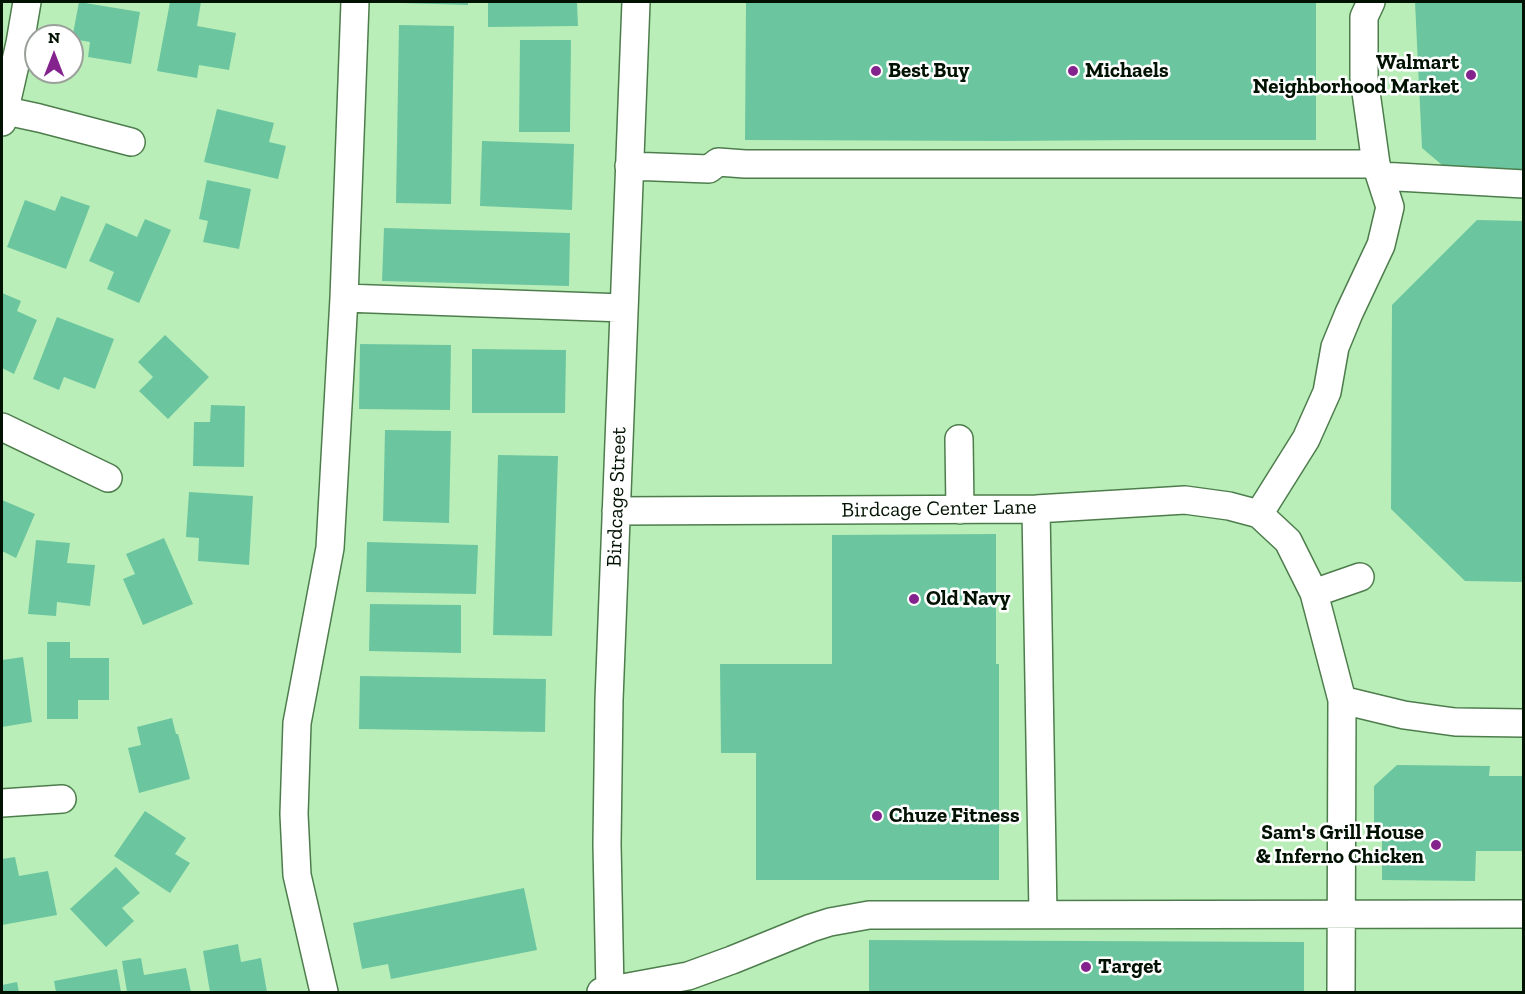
<!DOCTYPE html>
<html>
<head>
<meta charset="utf-8">
<style>
  body { margin:0 }
  #map { position:relative; width:1525px; height:994px; overflow:hidden; background:#baeeb8; font-family:"Zilla Slab",serif }
  canvas { display:block }
  .frame { position:absolute; inset:0; border:3px solid #021202; pointer-events:none }
  .north { position:absolute; left:24px; top:24px; width:60px; height:60px; box-sizing:border-box; background:#fff; border:2px solid #9aa09a; border-radius:50%; rotate:0deg; font-size:16px; font-weight:700; line-height:24px; text-align:center; color:#021202 }
  .north::after { content:''; display:block; margin:auto; width:21px; height:27px; background:#84238d; clip-path:polygon(50% 0,100% 100%,50% 72%,0 100%) }
</style>
</head>
<body>
<div id="map">
<canvas width="1525" height="994"></canvas>
<div class="frame"></div>
<div class="north">N</div>
</div>
<script>
const g = document.querySelector('canvas').getContext('2d');
g.lineJoin = 'round';
function paint(path, color) { g.fillStyle = color; g.fill(path, 'evenodd'); }
const poly = rows => new Path2D(rows.map(r => 'M' + r).join(''));
function stroke(path, color, width, dash) { g.strokeStyle = color; g.lineWidth = width; g.lineCap = dash ? 'butt' : 'round'; g.setLineDash(dash || []); g.stroke(path); }
function label(font, color, halo, rows, align = 'center') {
  g.font = font + ' "Zilla Slab",serif'; g.lineWidth = 5; g.setLineDash([]); g.textBaseline = 'middle'; g.strokeStyle = halo; g.fillStyle = color; for (const [text, x, y, turn = 0] of rows) {
    g.save(); g.translate(x, y); g.rotate((+turn || 0) * Math.PI / 180); g.textAlign = isNaN(turn) ? turn : align; if (halo) g.strokeText(text, 0, 0); g.fillText(text, 0, 0); g.restore();
  }
}
const building = poly([
  [79,2,140,12,131,64,88,57,90,42,72,39],
  [170,2,201,2,197,26,236,33,229,70,199,65,197,78,157,71],
  [401,2,468,2,468,5,401,3],
  [488,2,577,2,578,26,488,27],
  [746,2,1316,2,1316,140,1139,140,1006,141,745,140],
  [1415,2,1524,2,1524,184,1461,181,1422,148],
  [399,25,454,26,451,204,396,203],
  [520,40,571,40,570,132,519,132],
  [217,109,274,123,269,142,286,146,278,179,204,162],
  [482,141,574,144,572,210,480,206],
  [207,180,251,189,239,249,203,242,208,221,199,219],
  [61,196,90,206,66,269,7,247,25,200,55,211],
  [145,219,171,230,139,303,107,289,114,272,89,261,106,223,137,237],
  [1477,220,1524,221,1524,582,1465,581,1391,509,1392,305],
  [384,228,570,233,569,286,382,281],
  [2,293,21,301,17,311,37,320,14,374,2,368],
  [57,317,114,339,95,389,64,377,59,390,33,379],
  [165,335,209,377,168,419,139,391,153,377,138,362],
  [360,344,451,345,450,410,359,409],
  [472,349,566,350,565,413,472,413],
  [211,405,245,406,244,467,193,466,194,422,210,422],
  [385,430,451,431,449,523,383,521],
  [498,455,558,456,552,636,493,635],
  [189,492,253,496,249,565,198,561,199,538,186,537],
  [2,500,35,514,16,558,2,551],
  [996,534,996,664,999,664,999,880,756,880,756,753,721,753,720,664,832,664,832,535],
  [164,538,193,604,143,625,123,579,135,574,126,554],
  [36,540,70,543,67,563,95,565,90,606,57,602,56,616,28,614],
  [367,542,478,545,476,594,366,592],
  [370,604,461,605,461,653,369,651],
  [47,642,70,642,70,658,109,658,109,700,78,700,78,719,47,719],
  [23,657,32,722,2,727,2,660],
  [360,676,546,679,545,732,359,729],
  [172,718,176,734,178,734,190,779,139,793,128,748,141,745,137,727],
  [1397,765,1490,766,1489,776,1524,776,1524,851,1476,851,1475,881,1382,880,1382,839,1374,839,1374,786],
  [145,811,186,838,175,854,190,863,170,893,114,856],
  [15,857,19,876,48,871,57,915,2,925,2,859],
  [116,867,140,893,122,908,134,921,106,947,70,909],
  [524,888,537,950,391,979,388,964,362,969,353,923],
  [869,940,1304,942,1304,992,869,992],
  [238,944,241,962,261,958,267,992,210,992,203,951],
  [141,958,144,975,186,968,191,992,127,992,122,961],
  [117,969,121,992,56,992,54,981],
  [17,982,19,992,2,992,2,985]
]);
const minor = poly([
  [2,110,39,118,131,142],
  [2,122,20,43,27,2],
  [629,166,709,169,718,162,745,164,1376,164],
  [1380,176,1524,184],
  [344,298,624,308],
  [2,427,108,478],
  [959,439,960,510],
  [1036,509,1043,914],
  [616,511,1036,509,1185,500,1229,506,1259,514,1288,541,1314,593,1342,700,1404,715,1455,722,1524,723],
  [1259,514,1306,439,1327,392,1335,347,1349,313,1381,245,1390,207,1376,164,1364,78,1364,17,1371,2],
  [1314,593,1360,577],
  [2,803,62,799],
  [324,992,297,875,294,814,297,723,330,548,344,298,355,2],
  [601,992,688,976,732,960,811,928,830,922,869,915,1524,914],
  [610,992,607,844,609,700,636,2],
  [1341,992,1342,700]
]);
const markers = [
  [876,71,6,"#84238d"],
  [1073,71,6,"#84238d"],
  [1471,75,6,"#84238d"],
  [914,599,6,"#84238d"],
  [877,816,6,"#84238d"],
  [1436,845,6,"#84238d"],
  [1086,967,6,"#84238d"]
];
const poiNames = [
  ["Walmart",1459,63,"right"],
  ["Neighborhood Market",1459,87,"right"],
  ["Best Buy",888,71],
  ["Michaels",1085,71],
  ["Old Navy",926,599],
  ["Chuze Fitness",889,816],
  ["Sam's Grill House",1424,833,"right"],
  ["& Inferno Chicken",1424,857,"right"],
  ["Target",1098,967]
];
const streetNames = [
  ["Birdcage Street",617,497,-88],
  ["Birdcage Center Lane",939,509,-1]
];
paint(building, '#6bc69f');
stroke(minor, '#4d7d4c', 30);
stroke(minor, '#fff', 27);
for (const [x, y, r, color] of markers) { const dot = new Path2D(); dot.arc(x, y, r, 0, 2 * Math.PI); g.fillStyle = color; g.fill(dot); stroke(dot, '#fff', 2); }
label('bold 21px', '#021202', '#fff', poiNames, 'left');
label('21px', '#021202', '#fff', streetNames);
</script>
</body>
</html>
